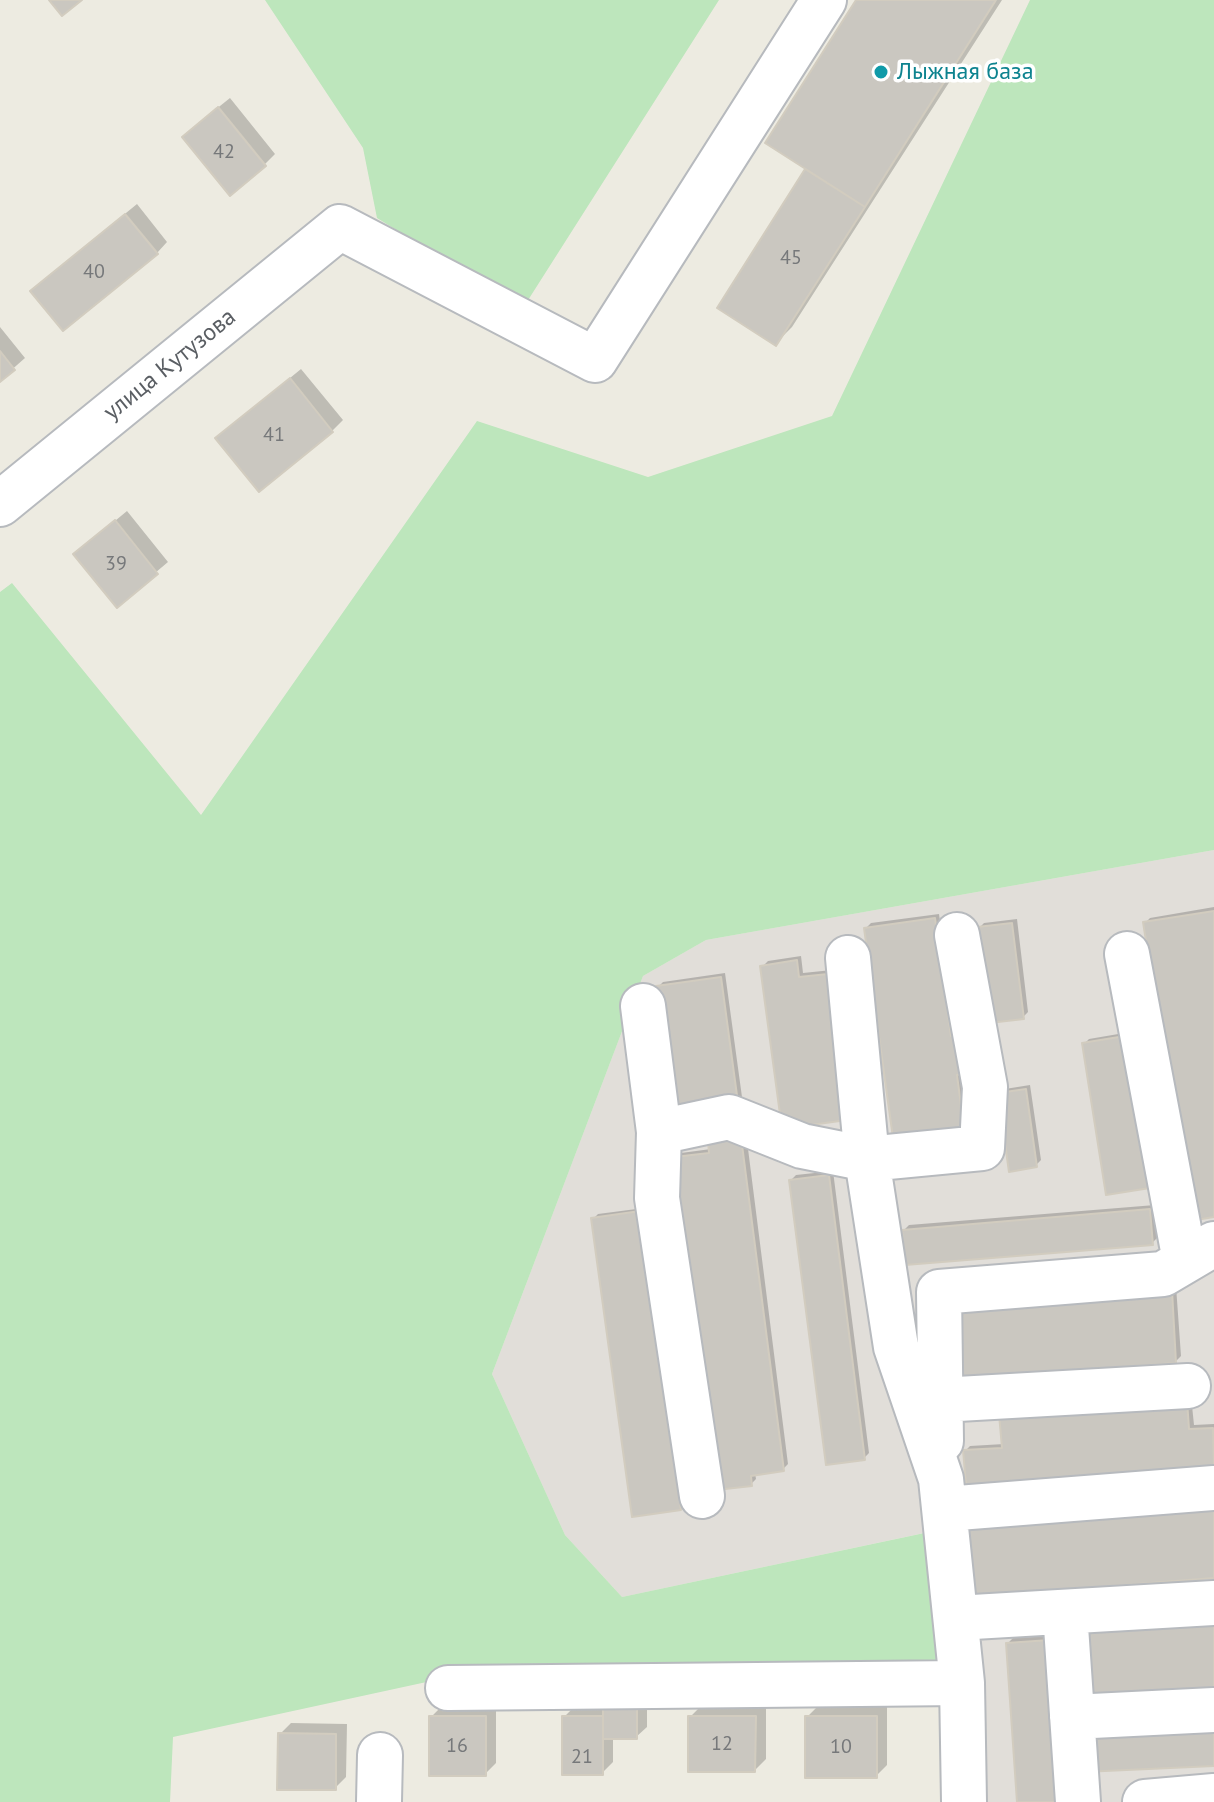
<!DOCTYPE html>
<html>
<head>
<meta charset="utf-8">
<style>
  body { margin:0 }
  canvas { display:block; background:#edebe1 }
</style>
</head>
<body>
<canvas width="1214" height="1802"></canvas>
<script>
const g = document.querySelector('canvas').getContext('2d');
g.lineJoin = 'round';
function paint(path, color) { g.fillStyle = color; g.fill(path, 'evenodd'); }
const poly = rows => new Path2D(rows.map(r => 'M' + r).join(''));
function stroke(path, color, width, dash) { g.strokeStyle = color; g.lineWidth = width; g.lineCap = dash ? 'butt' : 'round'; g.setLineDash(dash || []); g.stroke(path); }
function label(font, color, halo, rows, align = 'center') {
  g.font = font + ' "PT Sans",sans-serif'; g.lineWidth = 7; g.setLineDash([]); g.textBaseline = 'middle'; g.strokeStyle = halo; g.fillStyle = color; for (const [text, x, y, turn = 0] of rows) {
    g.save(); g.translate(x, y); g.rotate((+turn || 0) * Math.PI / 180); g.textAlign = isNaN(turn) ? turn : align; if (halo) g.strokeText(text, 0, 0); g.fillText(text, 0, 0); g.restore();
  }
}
const industrial = poly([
  [1214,850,1214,1802,981,1802,957,1526,622,1597,565,1535,492,1374,643,976,706,940]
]);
const green = poly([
  [265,0,719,0,523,308,377,218,363,148],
  [1030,0,1214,0,1214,850,706,940,643,976,492,1374,565,1535,622,1597,934,1531,948,1663,445,1678,173,1737,170,1802,0,1802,0,592,12,583,201,815,477,421,648,477,832,416]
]);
const shadow = poly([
  [859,0,1002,0,792,327,775,344,719,308,809,169],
  [230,98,275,154,264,165,195,126],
  [137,204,167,242,157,253,44,280],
  [0,327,25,358,0,380],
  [301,369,343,420,332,431,229,428],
  [127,511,168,562,117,605,87,544],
  [1214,907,1214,1215,1145,923,1150,918],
  [939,914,968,1121,963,1126,866,928,871,923],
  [1017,919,1028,1012,1023,1017,979,928,984,923],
  [801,956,803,973,832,970,851,1113,763,966,768,961],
  [725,973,742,1097,737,1102,658,987,663,982],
  [1130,1032,1149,1186,1084,1044,1089,1039],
  [1030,1085,1041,1160,1036,1165,1005,1089],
  [746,1133,788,1464,783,1469,755,1473,756,1479,751,1484,676,1158,681,1153,711,1149],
  [833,1171,869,1453,864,1458,791,1180,796,1175],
  [1155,1205,1157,1238,1152,1243,904,1230,909,1225],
  [644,1208,685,1503,680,1508,593,1219,598,1214],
  [1176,1286,1181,1356,1176,1361,961,1376],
  [1191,1396,1194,1425,1214,1424,1214,1465,968,1483,965,1451,970,1446,1004,1444],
  [1055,1636,1019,1802,1008,1643,1013,1638],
  [647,1691,647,1727,636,1737,613,1737,613,1762,602,1773,564,1717,575,1706],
  [442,1706,496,1706,496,1763,485,1774,431,1717],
  [701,1706,766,1706,766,1759,755,1770,690,1717],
  [818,1706,887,1706,887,1765,876,1776,807,1717],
  [291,1723,347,1724,346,1777,335,1788,280,1734]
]);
const building = poly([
  [49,0,82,0,62,16,49,0],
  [856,0,996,0,865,207,765,143,856,0],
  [218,107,266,166,230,196,182,137,218,107],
  [805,169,865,207,776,346,717,308,805,169],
  [125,214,158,254,63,331,30,291,125,214],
  [0,351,15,370,0,382,0,351],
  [290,378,333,432,259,492,215,438,290,378],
  [115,520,158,574,117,608,73,554,115,520],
  [1214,911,1214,1217,1190,1221,1143,922,1214,911],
  [935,918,951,1036,958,1035,964,1074,957,1075,964,1128,893,1138,864,928,935,918],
  [1012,923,1024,1019,989,1023,977,927,1012,923],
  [797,960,799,977,828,974,847,1120,782,1129,760,966,797,960],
  [721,977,738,1103,673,1112,656,986,721,977],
  [1125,1036,1150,1188,1106,1195,1082,1043,1125,1036],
  [1026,1089,1037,1167,1009,1172,998,1093,1026,1089],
  [741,1137,784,1471,751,1476,752,1486,716,1490,674,1157,709,1153,708,1141,741,1137],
  [829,1175,865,1460,826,1465,789,1180,829,1175],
  [1150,1209,1153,1245,905,1265,902,1230,1150,1209],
  [640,1211,681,1510,632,1517,591,1218,640,1211],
  [1172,1290,1176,1363,959,1379,954,1306,1172,1290],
  [1187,1400,1189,1429,1213,1428,1214,1467,966,1485,963,1450,1002,1448,999,1414,1187,1400],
  [1214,1507,1214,1578,972,1597,967,1526,1214,1507],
  [1214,1616,1214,1689,1086,1695,1083,1622,1214,1616],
  [1050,1640,1061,1802,1017,1802,1006,1643,1050,1640],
  [603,1701,637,1701,637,1739,603,1739,603,1701],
  [429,1716,486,1716,486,1776,429,1776,429,1716],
  [562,1716,603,1716,603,1775,562,1775,562,1716],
  [688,1716,756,1716,755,1772,688,1772,688,1716],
  [805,1716,877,1716,877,1778,805,1778,805,1716],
  [1214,1725,1214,1766,1083,1772,1082,1730,1214,1725],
  [278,1733,336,1734,336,1790,277,1790,278,1733]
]);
const minor = poly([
  [0,504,340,227,595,360,824,0],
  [1127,954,1185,1261],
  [848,958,867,1159,896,1347,941,1479,962,1683,964,1802],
  [643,1006,659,1132,657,1198,702,1496],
  [659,1132,729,1117,802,1146,867,1159,982,1148,985,1087,957,935],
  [940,1400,1188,1386],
  [941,1441,939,1292,1163,1274,1214,1244],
  [945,1509,1214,1488],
  [1065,1612,1078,1802],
  [956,1618,1214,1603],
  [448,1688,962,1683],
  [1072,1717,1214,1710],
  [379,1802,380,1755],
  [1145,1802,1214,1796]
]);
const markers = [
  [881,72,8,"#0f9aa8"]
];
const numberNames = [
  ["42",224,152],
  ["45",791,258],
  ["40",94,272],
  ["41",274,435],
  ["39",116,564],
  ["12",722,1744],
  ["16",457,1746],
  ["10",841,1747],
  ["21",582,1757]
];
const cultureNames = [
  ["Лыжная база",897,72]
];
const streetNames = [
  ["улица Кутузова",170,365,-39]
];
paint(industrial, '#e1ded9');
paint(green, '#bde6bc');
paint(shadow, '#0003');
paint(building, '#cac7c0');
stroke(building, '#d2ccbf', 2);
stroke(minor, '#b7babe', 48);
stroke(minor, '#fff', 44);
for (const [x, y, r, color] of markers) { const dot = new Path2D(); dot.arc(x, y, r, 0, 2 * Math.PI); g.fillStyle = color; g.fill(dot); stroke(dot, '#fff', 3); }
label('20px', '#76787a', null, numberNames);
label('24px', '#0d838f', '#fff', cultureNames, 'left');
label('24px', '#5a5e63', '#fff', streetNames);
</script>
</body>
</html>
